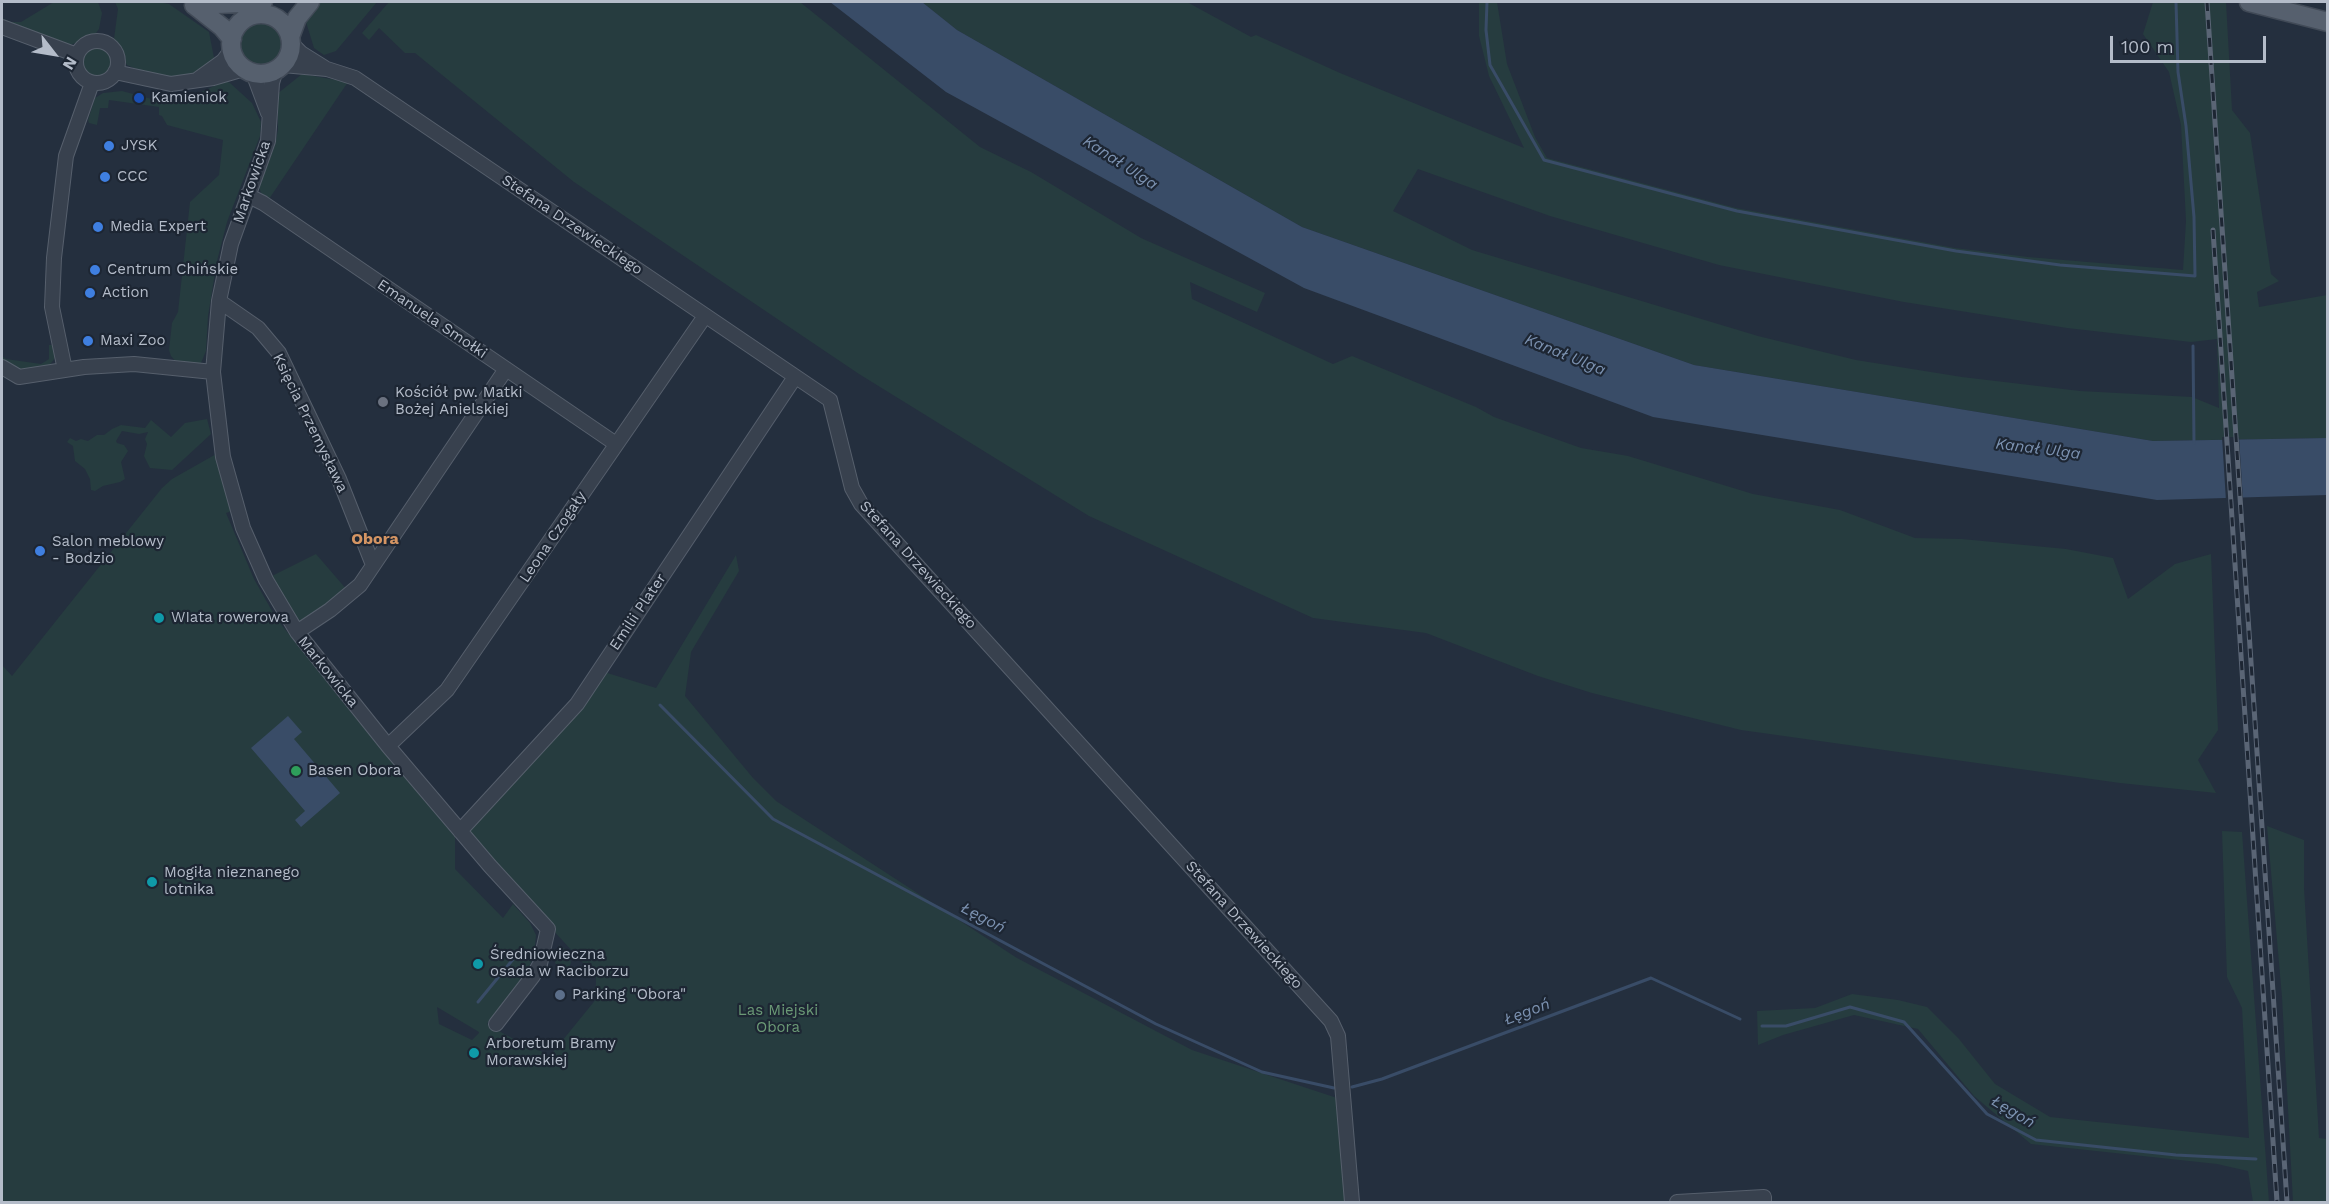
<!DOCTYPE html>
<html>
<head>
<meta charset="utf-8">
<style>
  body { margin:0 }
  #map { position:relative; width:2329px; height:1204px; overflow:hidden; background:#242f3e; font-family:"Work Sans",sans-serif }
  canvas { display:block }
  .frame { position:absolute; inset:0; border:3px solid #b4bcc9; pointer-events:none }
  .north { position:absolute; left:24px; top:24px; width:60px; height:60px; -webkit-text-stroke:4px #1d2633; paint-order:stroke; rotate:121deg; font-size:16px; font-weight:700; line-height:24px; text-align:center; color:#b4bcc9 }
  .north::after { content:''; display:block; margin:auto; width:21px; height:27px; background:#b4bcc9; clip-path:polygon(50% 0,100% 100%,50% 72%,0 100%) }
  .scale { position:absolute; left:2110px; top:36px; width:156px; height:27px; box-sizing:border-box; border:3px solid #b4bcc9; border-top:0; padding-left:8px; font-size:18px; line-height:21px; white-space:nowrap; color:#b4bcc9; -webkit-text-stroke:4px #1d2633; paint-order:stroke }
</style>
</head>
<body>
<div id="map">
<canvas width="2329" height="1204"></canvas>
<div class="frame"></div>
<div class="north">N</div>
<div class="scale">100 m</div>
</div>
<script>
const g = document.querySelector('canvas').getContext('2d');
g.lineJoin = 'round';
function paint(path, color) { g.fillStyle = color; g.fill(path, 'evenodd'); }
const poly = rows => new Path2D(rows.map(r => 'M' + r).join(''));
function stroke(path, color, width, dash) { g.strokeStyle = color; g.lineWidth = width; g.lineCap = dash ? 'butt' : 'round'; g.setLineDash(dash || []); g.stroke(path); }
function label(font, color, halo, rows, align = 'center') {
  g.font = font + ' "Work Sans",sans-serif'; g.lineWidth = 4.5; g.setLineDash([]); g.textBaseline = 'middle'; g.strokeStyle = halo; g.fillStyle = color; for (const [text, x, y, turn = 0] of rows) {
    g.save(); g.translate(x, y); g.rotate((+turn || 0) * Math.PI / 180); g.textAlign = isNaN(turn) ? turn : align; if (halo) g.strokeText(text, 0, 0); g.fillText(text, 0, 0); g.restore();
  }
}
const green = poly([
  [54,2,98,2,102,13,99,29,96,33,81,41,67,46,2,21,2,18,11,22,21,22],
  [115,2,158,2,169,4,209,32,215,63,196,73,177,77,153,76,127,65,114,39,118,9],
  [319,2,377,2,336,51,324,55,314,48,306,22,302,18],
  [389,2,800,2,980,147,1031,172,1141,238,1265,293,1257,312,1190,282,1192,299,1333,364,1352,356,1476,407,1494,417,1581,448,1628,456,1753,494,1840,510,1915,538,1962,539,2066,549,2113,558,2128,599,2175,564,2211,554,2218,730,2198,760,2216,793,2120,783,1741,730,1592,693,1538,676,1426,633,1313,618,1089,516,859,374,574,182,415,53,405,53,379,28,369,40,362,33],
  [922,2,1187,2,1251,37,1256,35,1340,73,1524,148,1489,76,1479,36,1479,2,1497,2,1507,64,1535,137,1547,158,1736,208,1955,248,2028,257,2183,270,2186,221,2181,125,2169,72,2143,34,2153,2,2226,2,2232,110,2250,133,2271,274,2279,281,2257,292,2259,307,2327,295,2327,438,2153,441,1694,365,1302,227,957,30],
  [1418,169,1550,216,1719,265,1904,302,2067,328,2191,342,2217,339,2219,408,2192,397,2080,391,1962,377,1856,360,1758,336,1472,250,1393,211],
  '239 44a22 22 0 1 1 44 0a22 22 0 1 1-44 0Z',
  '83 62a14 14 0 1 1 28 0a14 14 0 1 1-28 0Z',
  [302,74,348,82,269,199,261,193,259,187,275,145,278,130,277,94],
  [225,81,230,83,252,103,261,122,260,136,227,222,217,261,208,316,206,351,201,363,193,366,177,363,171,356,169,350,172,323,178,312,190,202,219,175,223,140,167,125,162,116,159,115,159,107,109,100,108,108,100,108,97,125,89,123,88,120,95,98,103,93,122,91,163,102,172,102,182,101],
  [49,345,53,345,57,350,55,358,48,367,18,372,2,361,2,356,6,359,41,364,49,359],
  [207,419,211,434,172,470,150,468,144,456,147,444,145,439,148,432,139,434,122,431,116,441,117,443,124,445,128,451,121,462,125,479,120,482,103,486,95,491,91,490,90,479,85,469,75,461,73,446,67,442,70,438,76,441,81,439,88,441,97,435,104,435,112,429,121,425,145,428,151,420,171,437,185,423],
  [218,453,232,511,226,513,254,579,276,618,346,706,455,837,455,869,503,918,513,904,530,923,536,935,534,956,527,971,522,970,519,977,521,979,487,1024,495,1029,527,1046,541,1051,549,1057,597,998,592,993,596,985,596,977,463,832,604,672,656,688,736,555,739,571,691,652,685,696,753,778,776,801,1017,958,1192,1050,1337,1098,1346,1202,2,1202,2,665,12,676,162,488,172,479],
  [437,1007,479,1032,479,1033,472,1040,439,1024],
  [316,554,348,591,308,621,300,621,290,608,272,576],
  [2267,826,2304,840,2304,888,2319,1138,2327,1139,2327,1202,2293,1202,2282,997],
  [2222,831,2242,832,2269,1202,2253,1202,2248,1171,2217,1164,2031,1144,1974,1096,1918,1029,1854,1015,1783,1035,1758,1045,1757,1011,1815,1008,1852,994,1898,1000,1927,1007,1959,1039,1995,1084,2050,1117,2249,1138,2242,1008,2227,977],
  [559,945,565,949,571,962,569,969,565,972,555,963]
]);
const water = poly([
  [830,2,922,2,957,30,1302,227,1694,365,2153,441,2327,438,2327,495,2157,500,1653,417,1304,288,946,92],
  [288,716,302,732,294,739,340,793,301,827,295,820,305,811,251,748]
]);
const pier = poly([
  [2222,437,2239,437,2243,500,2226,501]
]);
const stream = poly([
  [1487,2,1486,30,1490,65,1544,160,1737,211,1956,251,2060,265,2195,276,2194,217,2186,126,2178,72,2176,2],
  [2193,346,2194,443],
  [660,705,773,819,1156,1024,1262,1072,1334,1088],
  [478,1002,519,952],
  [1762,1026,1786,1026,1850,1007,1904,1022,1987,1114,2036,1140,2176,1155,2256,1159],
  [1352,1087,1382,1079,1651,978,1740,1019]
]);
const minor = poly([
  [2,27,77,55],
  '76 62a21 21 0 1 1 42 0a21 21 0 1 1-42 0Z',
  [291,43,301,53,325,68],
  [283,65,327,69,355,78,830,400,852,488,861,504,1331,1021,1338,1036,1352,1202],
  [276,70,272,83,268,141,231,244,219,301,213,372,223,457,243,528,266,580,297,632,388,746,490,866,548,929,540,964,533,976,496,1024],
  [115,72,171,84,213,78,244,69],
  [253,73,268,113],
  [198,79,223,61,232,49],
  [247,195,263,203,616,444],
  [219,301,258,328,279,353,339,479,373,565],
  [2,367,19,377,84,367,134,364,213,372],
  [65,370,52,307,54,258,66,156,92,83],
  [297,632,330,610,360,585,506,369],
  [388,746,447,690,705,316],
  [460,831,577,704,795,377],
  [1677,1202,1764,1197,1764,1202]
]);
const major = poly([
  [2249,2,2328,22],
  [194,5,263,2],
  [194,5,222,27,232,39],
  '231 44a30 30 0 1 1 60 0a30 30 0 1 1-60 0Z',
  [290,37,297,18,310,2]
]);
const rail = poly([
  [2207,2,2287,1202],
  [2213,230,2277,1202]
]);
const markers = [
  [139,98,6,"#1a4fb4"],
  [109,146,6,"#3f7fe0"],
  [105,177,6,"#3f7fe0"],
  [98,227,6,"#3f7fe0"],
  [95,270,6,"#3f7fe0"],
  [90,293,6,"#3f7fe0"],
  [88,341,6,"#3f7fe0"],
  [383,402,6,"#6b7280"],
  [40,551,6,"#3f7fe0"],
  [159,618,6,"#0f9aa8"],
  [296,771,6,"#2e9e5b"],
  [152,882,6,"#0f9aa8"],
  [478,964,6,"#0f9aa8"],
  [560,995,6,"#5c6f8a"],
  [474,1053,6,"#0f9aa8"]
];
const poiNames = [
  ["Kamieniok",151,98],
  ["JYSK",121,146],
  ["CCC",117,177],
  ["Media Expert",110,227],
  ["Centrum Chińskie",107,270],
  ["Action",102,293],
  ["Maxi Zoo",100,341],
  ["Kościół pw. Matki",395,393],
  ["Bożej Anielskiej",395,410],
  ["Salon meblowy",52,542],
  ["- Bodzio",52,559],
  ["WIata rowerowa",171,618],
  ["Basen Obora",308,771],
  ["Mogiła nieznanego",164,873],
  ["lotnika",164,890],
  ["Średniowieczna",490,955],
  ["osada w Raciborzu",490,972],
  ["Parking \"Obora\"",572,995],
  ["Arboretum Bramy",486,1044],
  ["Morawskiej",486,1061]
];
const streetNames = [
  ["Markowicka",252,182,-71],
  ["Stefana Drzewieckiego",572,225,34],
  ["Emanuela Smołki",432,319,34],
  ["Księcia Przemysława",310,423,64],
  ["Leona Czogały",553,537,-56],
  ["Stefana Drzewieckiego",918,565,48],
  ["Emilii Plater",638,612,-56],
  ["Markowicka",328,672,51],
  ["Stefana Drzewieckiego",1244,925,48]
];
const parkNames = [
  ["Las Miejski",778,1011],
  ["Obora",778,1028]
];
const waterNames = [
  ["Kanał Ulga",1120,163,33],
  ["Kanał Ulga",1565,355,22],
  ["Kanał Ulga",2038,449,7],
  ["Łęgoń",983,918,28],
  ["Łęgoń",1527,1012,-21],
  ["Łęgoń",2013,1112,31]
];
const neighbourhoodNames = [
  ["Obora",375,539]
];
paint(green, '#263c3f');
paint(water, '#394c67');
paint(pier, '#242f3e');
stroke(stream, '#394c67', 3);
stroke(minor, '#565f6c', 16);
stroke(major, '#414a57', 21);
stroke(minor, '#38414e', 14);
stroke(major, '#56606e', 18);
stroke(rail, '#5a6575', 5);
stroke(rail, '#1d2633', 3, [9]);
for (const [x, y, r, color] of markers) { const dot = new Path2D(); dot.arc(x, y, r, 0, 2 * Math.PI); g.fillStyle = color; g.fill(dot); stroke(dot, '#1d2633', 2); }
label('15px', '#b4bcc9', '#1d2633', poiNames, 'left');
label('15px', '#b4bcc9', '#1d2633', streetNames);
label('15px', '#6b9a76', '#1d2633', parkNames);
label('italic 16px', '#7c92b1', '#1d2633', waterNames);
label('bold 16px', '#d59563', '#1d2633', neighbourhoodNames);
</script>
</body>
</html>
